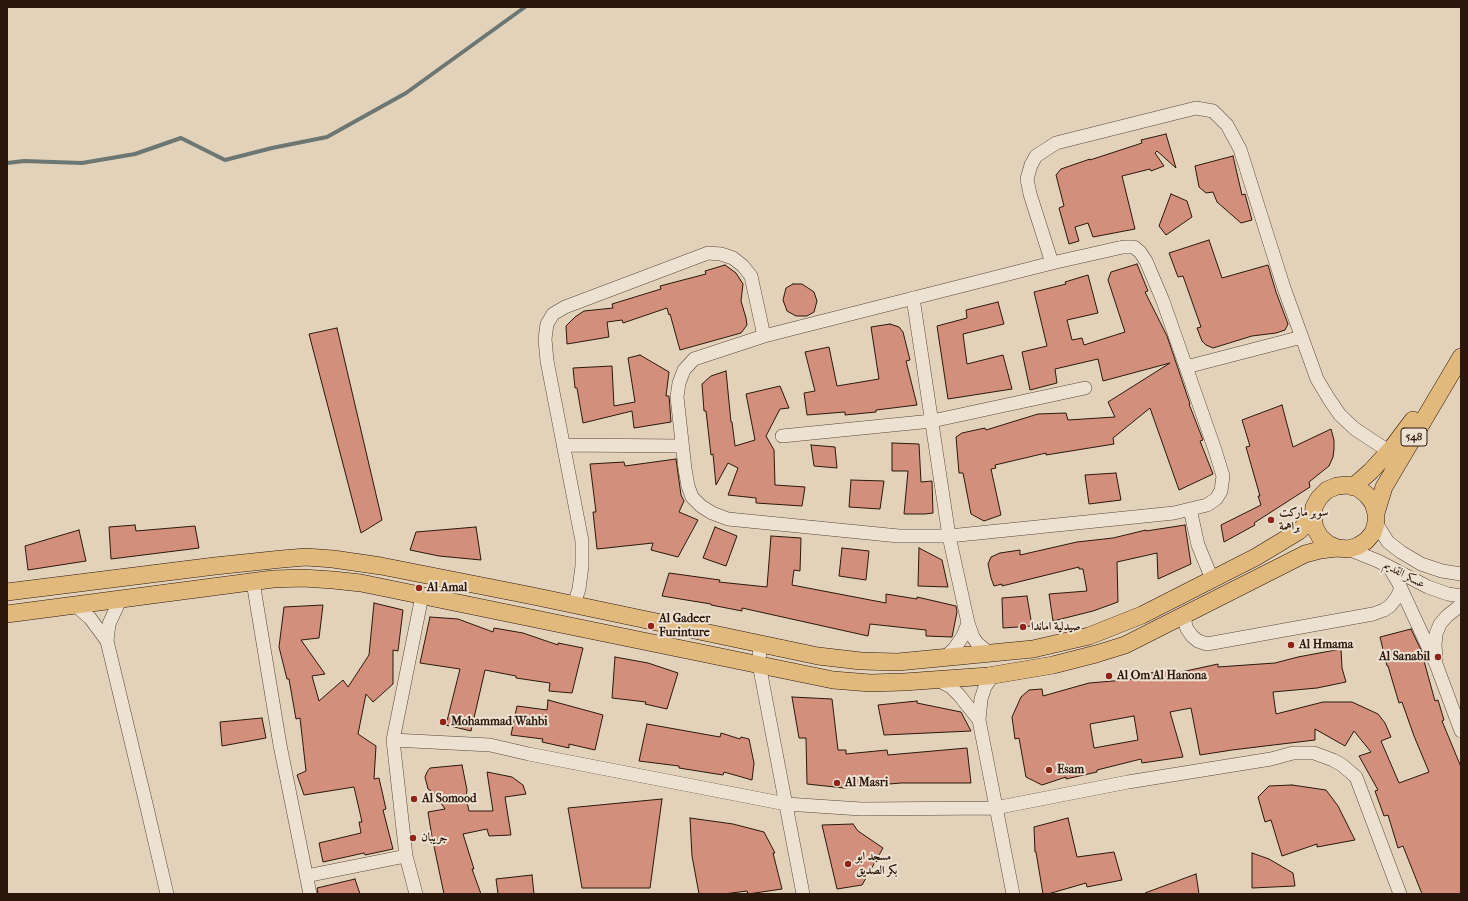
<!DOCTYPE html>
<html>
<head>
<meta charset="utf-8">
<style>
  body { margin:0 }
  #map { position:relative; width:1468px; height:901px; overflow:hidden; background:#e3d2ba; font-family:"IM FELL French Canon",serif }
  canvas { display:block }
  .frame { position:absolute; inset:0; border:8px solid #2c170c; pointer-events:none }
</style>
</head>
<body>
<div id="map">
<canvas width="1468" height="901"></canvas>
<div class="frame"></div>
</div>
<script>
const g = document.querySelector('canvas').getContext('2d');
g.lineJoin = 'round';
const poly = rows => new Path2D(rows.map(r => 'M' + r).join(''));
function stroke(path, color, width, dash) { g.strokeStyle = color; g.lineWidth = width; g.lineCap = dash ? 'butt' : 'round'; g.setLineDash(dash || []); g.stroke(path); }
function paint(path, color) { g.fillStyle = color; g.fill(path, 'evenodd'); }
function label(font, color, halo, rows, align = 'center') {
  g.font = font + ' "IM FELL French Canon",Amiri,serif'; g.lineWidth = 4; g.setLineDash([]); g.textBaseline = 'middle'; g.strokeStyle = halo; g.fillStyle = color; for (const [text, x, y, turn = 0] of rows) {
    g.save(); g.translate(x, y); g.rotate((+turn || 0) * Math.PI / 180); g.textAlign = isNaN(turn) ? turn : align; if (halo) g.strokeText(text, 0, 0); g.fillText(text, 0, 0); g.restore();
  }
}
const stream = poly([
  [7,163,24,161,82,163,135,154,181,138,225,160,272,148,327,137,406,93,525,7]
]);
const building = poly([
  [1166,134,1176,168,1157,151,1155,153,1164,166,1151,171,1150,169,1122,176,1135,229,1093,237,1088,223,1075,227,1079,241,1069,244,1059,208,1064,206,1056,175,1061,169,1090,159,1090,160,1142,143,1141,140,1166,134],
  [1233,156,1242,195,1245,194,1252,220,1241,223,1217,202,1213,192,1206,193,1199,187,1195,166,1233,156],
  [1171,194,1187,201,1192,217,1166,235,1159,226,1171,194],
  [1209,240,1222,278,1268,265,1276,292,1288,324,1285,330,1276,333,1252,336,1213,348,1206,345,1202,341,1197,328,1201,327,1183,276,1178,277,1169,253,1209,240],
  [1137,264,1148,291,1145,292,1167,336,1190,404,1189,404,1203,440,1200,441,1213,474,1179,490,1150,408,1113,438,1114,444,1046,455,1046,453,995,465,996,468,991,469,1001,515,984,521,971,514,963,473,959,473,956,437,962,433,985,428,986,430,1038,414,1066,413,1068,420,1115,417,1108,402,1170,363,1103,381,1098,359,1055,369,1057,383,1030,390,1022,352,1047,346,1034,292,1066,284,1065,282,1088,275,1098,313,1067,320,1072,340,1082,338,1084,345,1125,332,1108,280,1111,272,1137,264],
  [725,265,736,273,743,284,741,301,746,318,747,325,741,333,680,350,670,314,669,315,667,308,623,323,622,320,607,322,609,337,567,344,566,326,575,317,584,311,613,308,612,304,661,289,660,286,706,274,705,271,725,265],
  [793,284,802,284,814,292,817,301,814,312,807,316,796,316,787,311,783,300,786,288,793,284],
  [998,302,1004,324,963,334,967,364,1003,355,1012,389,948,399,937,326,967,318,966,310,998,302],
  [890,324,899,327,903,332,910,360,906,361,917,405,876,410,876,412,845,415,845,412,807,415,804,393,815,391,805,352,829,347,837,386,879,379,871,327,890,324],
  [337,328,382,520,361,533,309,334,337,328],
  [640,355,669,372,666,396,669,396,671,422,634,428,632,411,583,423,577,388,575,388,573,368,612,366,614,406,635,402,628,358,640,355],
  [726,371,731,422,732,422,735,446,755,440,746,394,780,386,789,408,780,409,766,436,774,450,775,485,805,487,802,506,756,503,756,498,728,495,738,468,728,463,716,485,713,454,711,455,706,411,704,411,702,384,711,376,726,371],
  [1282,405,1293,447,1331,429,1334,440,1334,449,1333,457,1329,466,1309,482,1310,487,1254,523,1255,525,1224,542,1221,525,1261,505,1258,496,1260,496,1246,447,1250,446,1242,420,1282,405],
  [892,443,919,444,921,482,932,481,933,513,925,514,904,514,908,471,892,471,892,443],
  [811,445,835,447,837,468,814,466,811,445],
  [676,459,681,495,684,501,679,512,698,520,678,557,651,550,653,543,597,549,593,512,596,512,590,464,624,462,625,466,676,459],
  [1116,473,1121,500,1089,504,1085,475,1116,473],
  [851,480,884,481,880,509,849,507,851,480],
  [135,525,136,531,195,526,199,548,111,559,109,527,135,525],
  [1185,525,1191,564,1158,579,1157,553,1117,562,1118,602,1093,611,1053,621,1049,594,1087,591,1083,569,1079,569,1079,567,1002,586,1002,584,994,586,991,578,988,564,991,557,1000,553,1020,550,1020,555,1077,542,1113,538,1146,530,1146,531,1185,525],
  [476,527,481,560,439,556,410,550,416,532,476,527],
  [715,527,737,536,726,566,703,558,715,527],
  [79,530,86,561,28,570,25,546,79,530],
  [771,536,801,538,800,571,794,570,792,585,886,603,886,594,917,599,917,597,956,606,957,612,952,637,926,636,926,630,870,624,868,636,742,608,742,611,711,605,711,604,662,596,669,573,720,580,719,582,767,587,771,536],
  [842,548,869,551,866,580,839,576,842,548],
  [919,548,942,560,948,587,918,586,919,548],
  [1027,596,1032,626,1003,628,1002,598,1027,596],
  [374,603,403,610,398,651,393,650,393,684,373,702,366,694,358,734,376,746,374,779,379,778,386,809,383,810,393,849,365,855,364,853,323,862,319,843,361,833,359,822,362,822,354,787,304,795,297,775,306,771,300,718,296,719,289,679,287,679,279,647,284,607,323,605,319,638,301,640,325,674,312,676,319,701,343,680,348,687,369,655,374,603],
  [430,617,458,619,493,632,494,628,523,633,558,645,558,643,583,648,572,693,549,691,550,683,516,678,516,676,485,670,471,731,446,725,460,669,420,663,430,617],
  [1411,629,1421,650,1435,701,1438,700,1444,720,1442,721,1461,767,1461,894,1422,894,1403,846,1398,848,1388,815,1384,816,1375,791,1378,790,1359,756,1371,752,1354,731,1345,746,1315,729,1315,740,1232,750,1200,755,1191,708,1170,712,1183,757,1142,763,1141,759,1097,770,1097,772,1066,779,1066,777,1042,785,1026,777,1019,738,1015,739,1012,717,1021,697,1029,690,1042,689,1043,696,1089,683,1137,679,1136,675,1171,670,1172,674,1218,664,1218,667,1275,663,1298,657,1341,649,1342,668,1346,682,1317,688,1273,692,1276,714,1323,702,1352,702,1378,714,1385,723,1391,737,1381,741,1399,783,1429,772,1414,736,1402,702,1399,703,1388,666,1387,666,1380,637,1411,629],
  [1134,716,1138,740,1094,748,1090,724,1134,716],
  [615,657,648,663,678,673,667,709,645,704,646,702,612,698,615,657],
  [792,697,832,699,838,750,846,750,846,754,887,750,888,755,967,748,971,783,901,783,844,788,807,784,806,738,799,738,792,697],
  [548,700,603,715,595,750,569,744,569,748,542,742,543,739,511,735,517,706,547,710,548,700],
  [917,701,917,703,961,712,971,731,884,735,878,705,917,701],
  [262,718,266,738,222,746,220,722,262,718],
  [647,724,720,737,721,733,740,739,741,737,749,739,754,763,752,780,724,772,723,775,679,768,679,766,639,761,647,724],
  [462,765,467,790,466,798,469,811,493,811,487,772,512,777,523,785,526,794,505,797,511,835,489,836,487,829,463,834,474,869,472,869,481,894,444,894,432,837,428,812,445,809,434,793,428,789,425,777,427,772,430,768,462,765],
  [1292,785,1326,790,1338,806,1355,840,1317,847,1317,844,1282,856,1271,820,1265,822,1258,797,1269,786,1292,785],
  [662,799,650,888,582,888,568,808,662,799],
  [690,818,733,824,764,832,775,853,773,853,782,889,748,894,747,891,724,894,699,894,692,856,690,818],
  [1068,818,1077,857,1114,852,1122,880,1087,887,1086,883,1048,894,1043,894,1036,852,1035,852,1034,827,1068,818],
  [853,824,858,831,883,848,862,885,837,889,822,825,853,824],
  [1252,853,1269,859,1293,873,1295,886,1252,888,1252,853],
  [1196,874,1199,894,1146,894,1145,893,1196,874],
  [532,875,534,894,498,894,496,879,532,875],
  [355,879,360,894,318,894,317,888,355,879]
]);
const minor = poly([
  [1123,247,1134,247,1140,252,1146,261,1163,301,1215,450,1223,476,1221,491,1216,499,1207,505,1174,513,949,536,899,536,728,519,712,513,701,506,692,497,688,486,685,469,677,397,679,383,684,370,694,359,764,336,1052,263,1123,247],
  [1052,263,1030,194,1027,179,1031,165,1036,156,1056,143,1196,108,1213,111,1227,125,1240,149,1284,288,1317,379,1329,399,1340,415,1355,429,1396,456],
  [913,298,949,536,968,623,973,637,977,643,989,653],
  [1186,367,1302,337],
  [782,436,932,421,1085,388],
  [563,445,682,446],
  [1190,509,1198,545,1212,579],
  [1376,523,1388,542,1401,552,1421,564,1442,571,1461,574],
  [1348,549,1378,561,1428,587,1448,594,1461,596],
  [1389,567,1398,582,1436,664,1461,731],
  [253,582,280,745,310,894],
  [120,600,109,624,107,641,148,812,167,894],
  [574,604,579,589,582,566,582,541,547,361,545,339,547,324,553,314,565,307,708,253,721,254,733,258,743,266,751,276,764,336],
  [76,606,90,618,107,641],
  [1186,614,1185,623,1187,629,1192,636,1198,641,1207,644,1373,614,1384,610,1390,606,1397,597,1401,588],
  [760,644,759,664,803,894],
  [944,658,954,649,963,636,968,623],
  [1436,658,1435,645,1436,634,1440,624,1447,616,1461,605],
  [993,675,985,687,981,699,979,720,1013,894],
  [938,680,951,687,959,695,979,720],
  [393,740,490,745,529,754,786,804,861,809,995,808,1128,782,1271,759,1293,753,1314,753,1333,760,1342,765,1356,777,1400,894],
  [306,876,406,856],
  [416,894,406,856,393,740,422,596]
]);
const major = poly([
  [1353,487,1371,471,1392,448,1413,420],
  [1376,513,1384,487,1461,357],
  [7,592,215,566,282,559,306,557,333,559,381,566,533,596,818,656,861,661,898,662,1033,649,1089,636,1142,615,1256,557,1299,531,1313,518],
  [7,614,273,579,303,578,333,580,361,583,833,680,870,683,904,682,988,676,1053,665,1096,654,1125,645,1305,554,1320,550,1337,548,1348,549,1358,546,1366,541,1373,533,1376,523,1376,513,1373,503,1367,495,1358,488,1348,485,1337,486,1327,490,1319,498,1314,507,1313,518,1315,528,1320,537,1328,544,1337,548]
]);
const markers = [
  [1271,520,4,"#8f2418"],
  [419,588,4,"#8f2418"],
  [651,626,4,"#8f2418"],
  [1023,627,4,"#8f2418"],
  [1291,645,4,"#8f2418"],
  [1438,657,4,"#8f2418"],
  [1109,676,4,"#8f2418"],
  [443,722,4,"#8f2418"],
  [1049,770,4,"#8f2418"],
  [837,783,4,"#8f2418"],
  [414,799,4,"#8f2418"],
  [413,838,4,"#8f2418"],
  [848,864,4,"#8f2418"]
];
const shields = [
  [1414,437,26]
];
const shieldNames = [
  ["548",1414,437]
];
const poiNames = [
  ["سوبر ماركت",1279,513],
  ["براهمة",1279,527],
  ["Al Amal",427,588],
  ["Al Gadeer",659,619],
  ["Furinture",659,633],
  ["صيدلية اماندا",1031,627],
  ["Al Hmama",1299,645],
  ["Al Sanabil",1430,657,"right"],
  ["Al Om Al Hanona",1117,676],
  ["Mohammad Wahbi",451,722],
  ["Esam",1057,770],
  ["Al Masri",845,783],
  ["Al Somood",422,799],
  ["جريبان",421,838],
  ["مسجد ابو",856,857],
  ["بكر الصديق",856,871]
];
const streetNames = [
  ["عسكر القديم",1404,575,28]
];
stroke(stream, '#6c7672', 4);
paint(building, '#d28f7b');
stroke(building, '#2c170c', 1);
stroke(minor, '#5a4638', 14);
stroke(major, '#2c170c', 18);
stroke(minor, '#ede2d2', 13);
stroke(major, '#e2b97d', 17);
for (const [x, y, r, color] of markers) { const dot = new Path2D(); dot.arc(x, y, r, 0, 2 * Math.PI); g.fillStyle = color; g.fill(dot); stroke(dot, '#ede2d2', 1.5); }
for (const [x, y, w] of shields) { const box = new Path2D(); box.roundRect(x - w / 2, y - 9, w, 18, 3); g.fillStyle = '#ede2d2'; g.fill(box); stroke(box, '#2c170c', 1); }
label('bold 11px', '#2c170c', null, shieldNames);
label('bold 12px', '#2c170c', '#ede2d2', poiNames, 'left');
label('12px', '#2c170c', '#ede2d2', streetNames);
</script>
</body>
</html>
